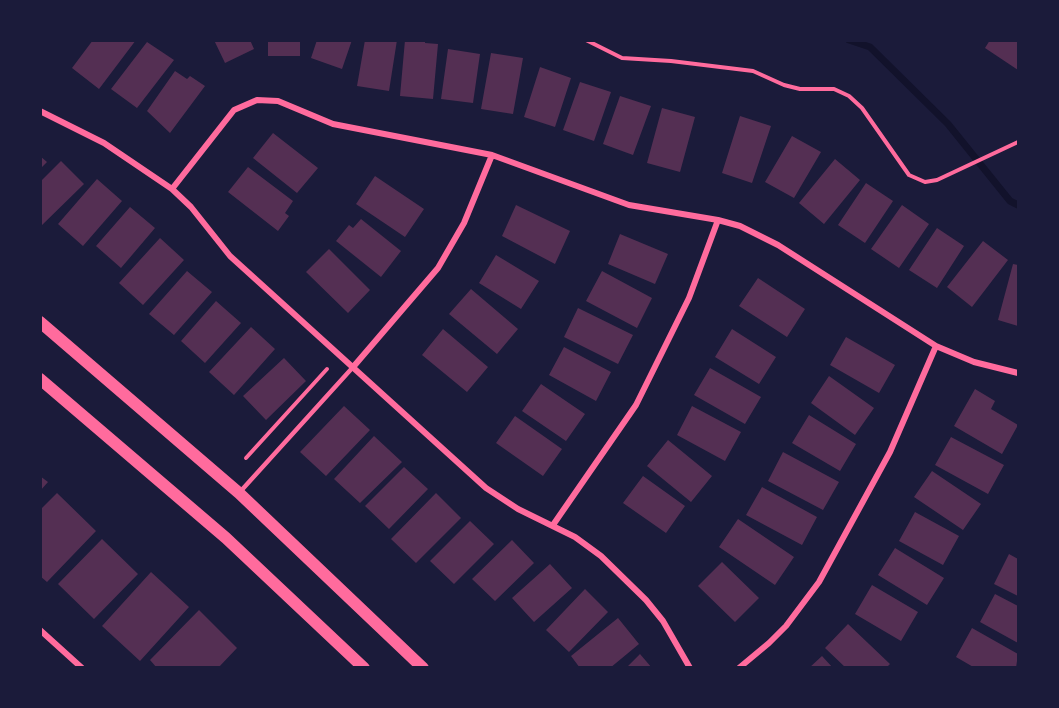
<!DOCTYPE html>
<html>
<head>
<meta charset="utf-8">
<style>
  body { margin:0 }
  #map { position:relative; width:1059px; height:708px; overflow:hidden; background:#1b1b3a; font-family:Bitter,serif }
  canvas { display:block }
  .frame { position:absolute; inset:0; border:42px solid #1b1b3a; pointer-events:none }
</style>
</head>
<body>
<div id="map">
<canvas width="1059" height="708"></canvas>
<div class="frame"></div>
</div>
<script>
const g = document.querySelector('canvas').getContext('2d');
g.lineJoin = 'round';
const poly = rows => new Path2D(rows.map(r => 'M' + r).join(''));
function stroke(path, color, width, dash) { g.strokeStyle = color; g.lineWidth = width; g.lineCap = dash ? 'butt' : 'round'; g.setLineDash(dash || []); g.stroke(path); }
function paint(path, color) { g.fillStyle = color; g.fill(path, 'evenodd'); }
const stream = poly([
  [849,40,870,47,948,124,1010,201,1018,205]
]);
const building = poly([
  [93,40,136,40,99,89,72,68],
  [214,40,250,40,254,49,225,63],
  [268,40,300,40,300,56,268,56],
  [317,40,352,40,342,69,311,58],
  [365,40,397,40,389,91,357,86],
  [405,40,425,40,425,43,438,44,433,99,400,96],
  [990,40,1018,40,1018,70,985,48],
  [147,42,174,60,137,108,111,89],
  [448,49,480,54,473,103,441,99],
  [491,53,523,58,513,114,481,109],
  [540,67,571,78,555,127,524,117],
  [175,71,187,79,190,76,205,86,170,133,147,111],
  [580,82,611,92,594,141,563,130],
  [620,96,651,106,633,155,603,144],
  [662,108,695,117,680,172,647,163],
  [740,116,771,126,752,183,722,173],
  [273,133,318,168,297,193,253,158],
  [792,136,821,152,794,198,765,182],
  [40,156,47,162,40,169],
  [835,159,860,180,824,224,799,203],
  [61,161,84,184,40,227,40,182],
  [248,167,293,201,285,213,289,216,278,231,228,192],
  [375,176,424,209,405,237,356,204],
  [97,179,122,201,83,246,58,224],
  [866,183,893,201,865,243,838,225],
  [516,205,570,231,555,264,502,236],
  [902,205,929,224,899,268,871,249],
  [130,207,155,228,121,268,96,246],
  [361,219,401,251,381,277,336,241,349,225,353,228],
  [937,228,964,246,937,288,909,270],
  [620,234,668,254,655,284,608,264],
  [160,238,184,260,143,305,119,283],
  [983,241,1008,260,972,307,947,287],
  [329,249,370,290,348,313,306,272],
  [496,255,539,281,521,309,479,283],
  [1013,264,1018,265,1018,326,998,320],
  [187,271,212,292,174,335,149,314],
  [602,271,652,298,637,328,586,301],
  [758,278,805,309,787,337,739,306],
  [471,289,518,329,497,354,449,314],
  [216,301,241,323,205,363,181,341],
  [578,308,633,335,618,364,564,337],
  [251,327,275,349,234,395,209,372],
  [443,329,488,367,467,392,422,355],
  [732,329,776,357,759,384,715,357],
  [846,337,895,365,879,393,830,365],
  [564,347,611,372,596,401,549,375],
  [284,358,306,381,266,420,243,396],
  [710,368,761,397,745,424,694,395],
  [829,376,874,408,855,435,811,403],
  [541,384,585,414,566,441,522,411],
  [975,389,995,401,991,409,1018,425,1002,454,954,426],
  [344,406,370,430,326,476,300,452],
  [692,406,741,432,725,461,677,435],
  [809,415,856,444,840,471,792,443],
  [515,416,562,449,543,476,496,443],
  [374,436,402,462,360,503,334,479],
  [951,437,1004,465,988,494,935,465],
  [668,440,712,476,691,502,647,466],
  [783,452,839,482,823,510,768,481],
  [404,467,428,489,389,529,365,506],
  [932,471,981,504,963,530,914,497],
  [40,476,48,482,40,491],
  [643,476,685,506,666,533,623,503],
  [762,487,817,517,802,545,746,515],
  [57,493,96,531,47,582,40,576,40,510],
  [436,493,461,518,416,563,391,539],
  [915,512,959,536,943,565,899,541],
  [738,519,794,557,775,585,719,547],
  [470,521,494,544,454,584,430,561],
  [102,539,138,574,94,619,58,584],
  [512,540,534,563,495,601,472,579],
  [895,548,944,578,927,605,878,575],
  [1009,554,1018,559,1018,596,994,584],
  [722,562,759,598,735,622,698,586],
  [550,564,572,588,534,622,512,598],
  [151,572,189,607,140,661,102,626],
  [872,585,918,612,901,641,855,614],
  [585,589,608,612,569,652,546,630],
  [995,594,1018,606,1018,643,980,622],
  [199,610,237,648,218,668,157,668,150,660],
  [618,618,639,644,610,668,580,668,571,656],
  [848,624,890,664,886,668,846,668,825,648],
  [972,628,1018,654,1016,668,975,668,956,657],
  [640,654,652,668,626,668],
  [822,656,833,668,809,668]
]);
const path = poly([
  [586,40,622,58,671,61,753,71,784,85,800,89,834,89,849,96,862,108,909,175,925,182,937,180,1018,142],
  [246,458,327,369]
]);
const service = poly([
  [239,493,354,366]
]);
const minor = poly([
  [40,111,104,143,172,189,191,207,230,256,486,488,518,509,575,537,601,556,646,600,663,621,690,668],
  [172,189,234,110,257,100,278,101,333,124,492,155,629,205,718,220,740,226,778,245,936,346,974,362,1018,373],
  [354,366,438,268,464,223,492,155],
  [553,525,636,405,689,298,718,220],
  [40,630,82,668],
  [739,668,769,643,786,626,819,582,890,452,936,346]
]);
const secondary = poly([
  [40,322,239,493,423,668],
  [40,379,226,538,364,668]
]);
stroke(stream, '#12122b', 7);
paint(building, '#542f53');
stroke(path, '#ff6b9d', 4);
stroke(service, '#ff6b9d', 4.5);
stroke(minor, '#ff6b9d', 6);
stroke(secondary, '#ff6b9d', 12);
</script>
</body>
</html>
